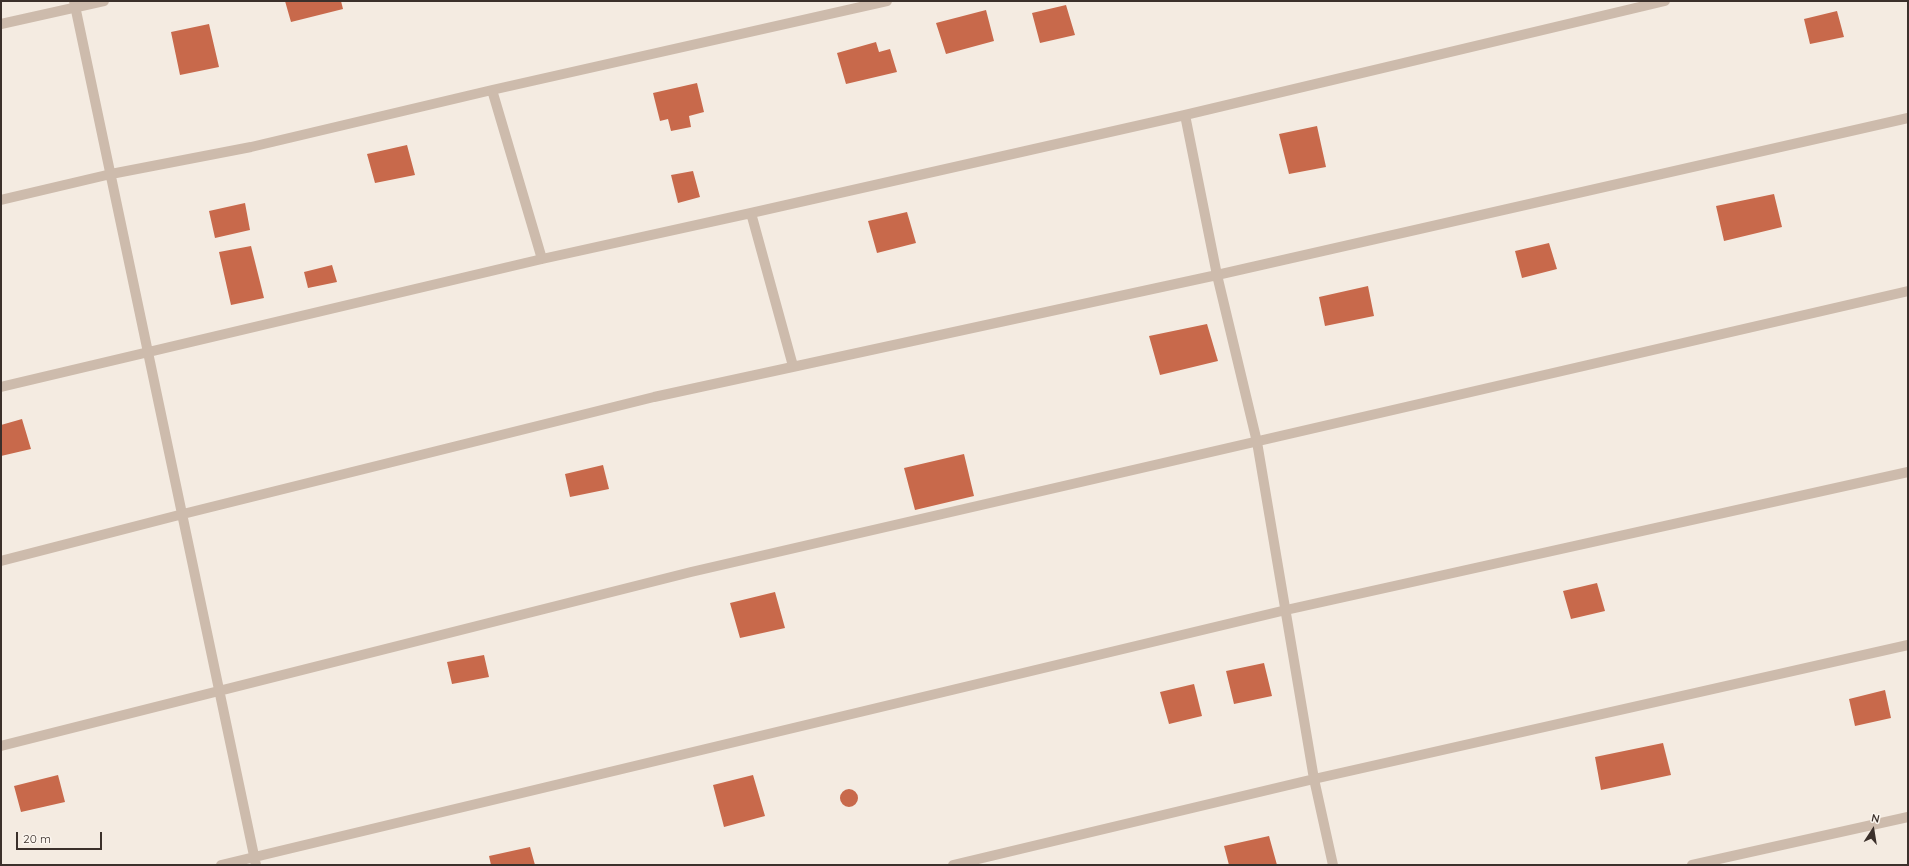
<!DOCTYPE html>
<html>
<head>
<meta charset="utf-8">
<style>
  body { margin:0 }
  #map { position:relative; width:1909px; height:866px; overflow:hidden; background:#f4ebe1; font-family:Quicksand,sans-serif }
  canvas { display:block }
  .frame { position:absolute; inset:0; border:2px solid #3b302b; pointer-events:none }
  .north { position:absolute; left:1853px; top:810px; width:40px; height:40px; -webkit-text-stroke:3px #fbf5ee; paint-order:stroke; rotate:12deg; font-size:11px; font-weight:700; line-height:16px; text-align:center; color:#3b302b }
  .north::after { content:''; display:block; margin:auto; width:14px; height:18px; background:#3b302b; clip-path:polygon(50% 0,100% 100%,50% 72%,0 100%) }
  .scale { position:absolute; left:16px; top:832px; width:86px; height:18px; box-sizing:border-box; border:2px solid #3b302b; border-top:0; padding-left:5px; font-size:12px; line-height:14px; white-space:nowrap; color:#3b302b; -webkit-text-stroke:3px #fbf5ee; paint-order:stroke }
</style>
</head>
<body>
<div id="map">
<canvas width="1909" height="866"></canvas>
<div class="frame"></div>
<div class="north">N</div>
<div class="scale">20 m</div>
</div>
<script>
const g = document.querySelector('canvas').getContext('2d');
g.lineJoin = 'round';
function paint(path, color) { g.fillStyle = color; g.fill(path, 'evenodd'); }
const poly = rows => new Path2D(rows.map(r => 'M' + r).join(''));
function stroke(path, color, width, dash) { g.strokeStyle = color; g.lineWidth = width; g.lineCap = dash ? 'butt' : 'round'; g.setLineDash(dash || []); g.stroke(path); }
const building = poly([
  [285,1,341,1,343,9,291,22],
  [1066,5,1075,35,1040,43,1032,13],
  [986,10,994,41,946,54,936,23],
  [1837,11,1844,37,1810,44,1804,19],
  [209,24,219,67,180,75,171,32],
  [876,42,879,52,890,49,897,72,846,84,837,53],
  [697,83,704,112,689,116,691,127,671,131,668,119,660,121,653,93],
  [1317,126,1326,167,1289,174,1279,134],
  [407,145,415,175,375,183,367,154],
  [693,171,700,197,678,203,671,175],
  [1774,194,1782,227,1724,241,1716,206],
  [245,203,250,230,215,238,209,211],
  [907,212,916,243,877,253,868,221],
  [1549,243,1557,269,1522,278,1515,251],
  [251,246,264,298,231,305,219,252],
  [332,265,337,282,308,288,304,272],
  [1368,286,1374,316,1325,326,1319,297],
  [1207,324,1218,361,1160,375,1149,336],
  [22,419,31,449,1,456,1,425],
  [964,454,974,496,915,510,904,468],
  [603,465,609,489,570,497,565,474],
  [1597,583,1605,611,1571,619,1563,591],
  [775,592,785,628,740,638,730,603],
  [484,655,489,677,452,684,447,662],
  [1264,663,1272,696,1234,704,1226,671],
  [1194,684,1202,716,1169,724,1160,692],
  [1885,690,1891,718,1855,726,1849,699],
  [1663,743,1671,775,1601,790,1595,757],
  [58,775,65,802,21,812,14,786],
  [753,775,765,816,724,827,713,785],
  '840 798a9 9 0 1 1 18 0a9 9 0 1 1-18 0Z',
  [1269,836,1277,865,1229,865,1224,846],
  [530,847,535,865,491,865,489,856]
]);
const minor = poly([
  [74,1,256,865],
  [1,24,104,1],
  [492,90,542,259],
  [1185,115,1217,275,1257,442,1314,779,1333,865],
  [1,200,111,174,251,147,492,90,887,1],
  [751,213,793,366],
  [1,387,542,259,751,213,1185,115,1665,1],
  [1,561,183,514,654,397,1217,275,1908,118],
  [1,746,691,572,1908,291],
  [221,865,1286,610,1908,472],
  [953,865,1314,779,1908,645],
  [1692,865,1908,817]
]);
paint(building, '#c8694b');
stroke(minor, '#cdbbac', 10);
</script>
</body>
</html>
